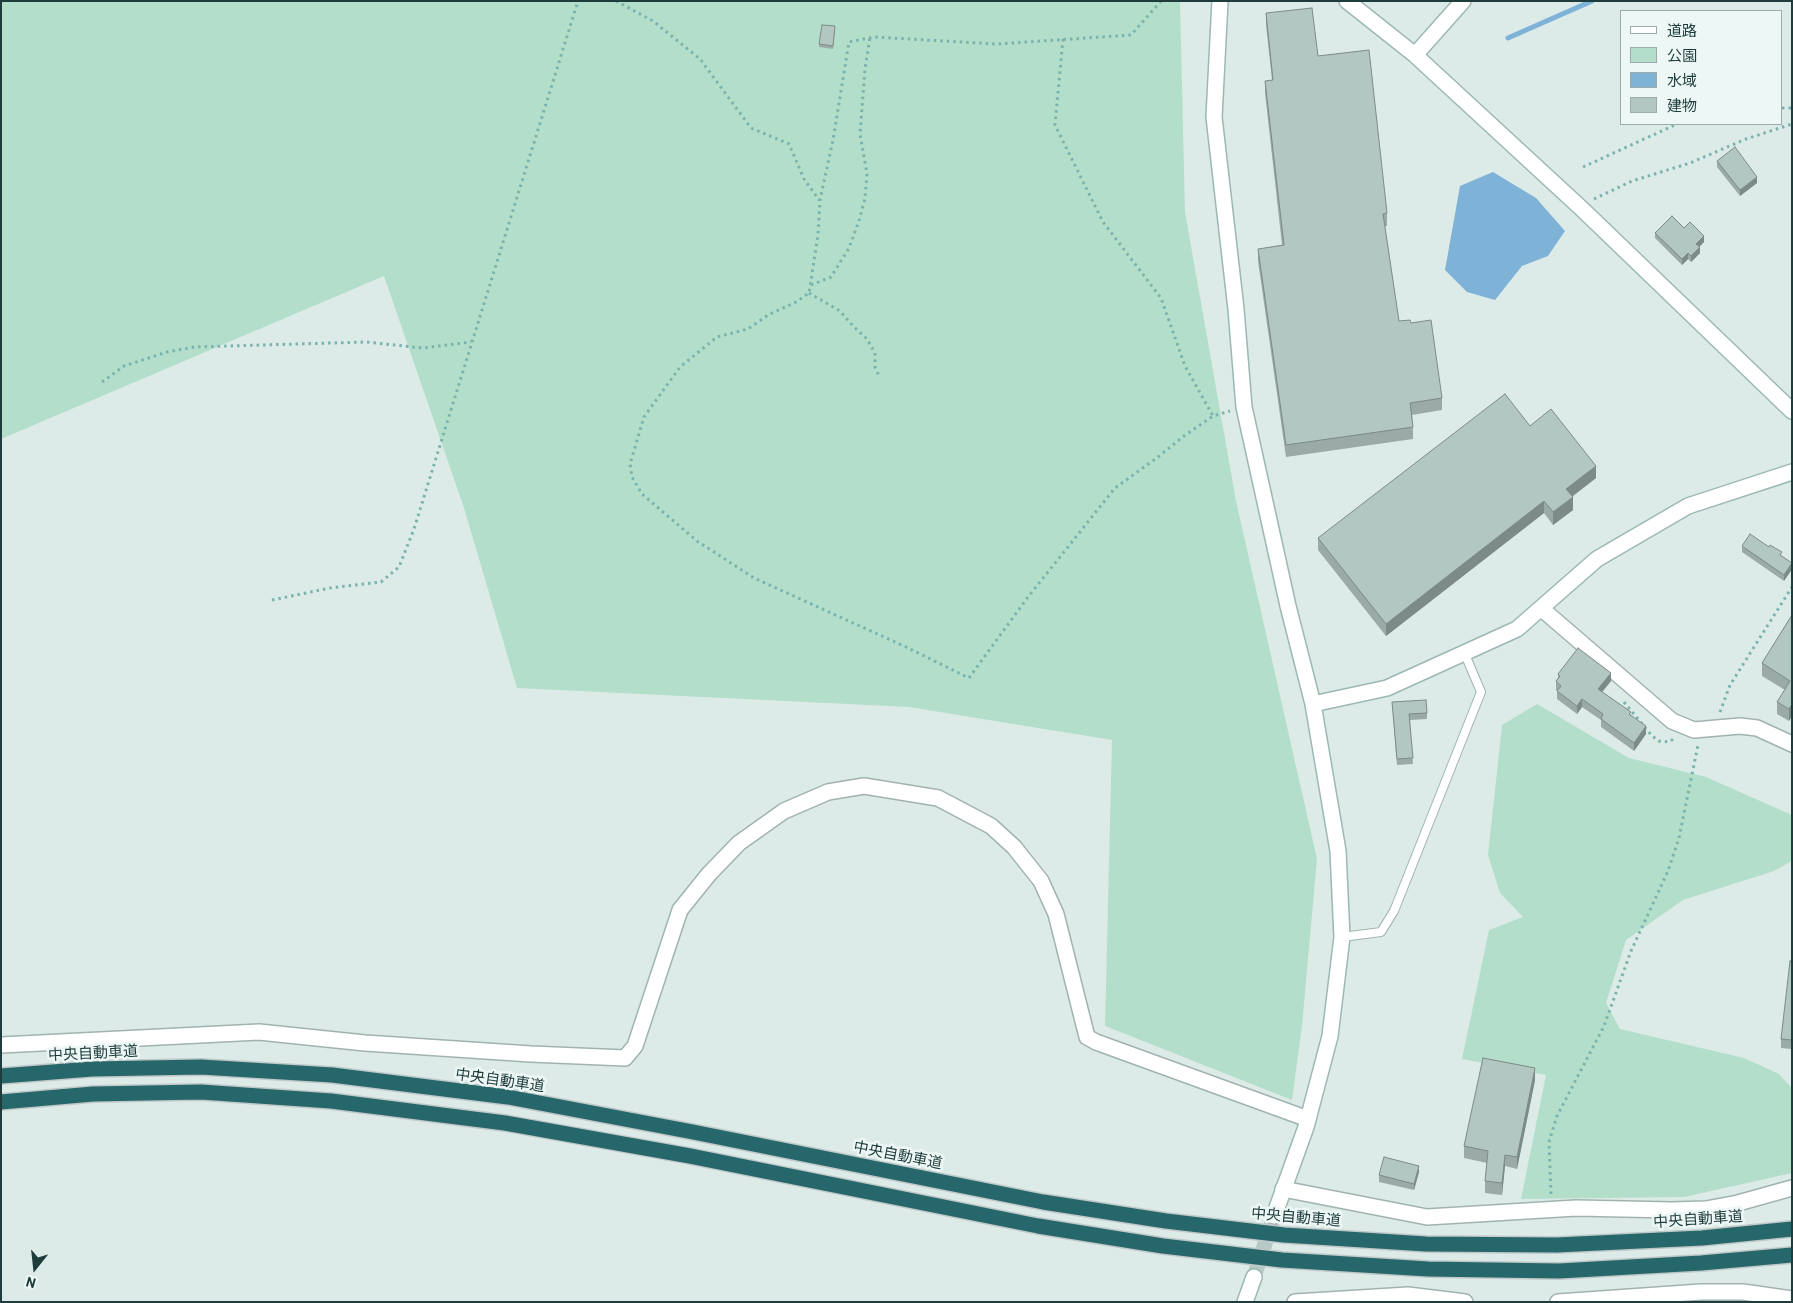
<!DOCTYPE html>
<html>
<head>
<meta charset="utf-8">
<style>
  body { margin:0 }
  #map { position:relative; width:1793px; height:1303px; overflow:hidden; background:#ddebe8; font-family:Barlow,"Noto Sans JP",sans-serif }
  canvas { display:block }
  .frame { position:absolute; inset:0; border:2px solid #1d3c3b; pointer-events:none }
  .legend { position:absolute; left:1620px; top:10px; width:162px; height:115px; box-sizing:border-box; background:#edf7f5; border:1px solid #9aacab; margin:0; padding:6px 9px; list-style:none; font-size:15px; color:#1d3c3b }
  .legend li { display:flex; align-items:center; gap:10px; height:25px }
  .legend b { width:25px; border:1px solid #9aacab }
  .north { position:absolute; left:10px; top:1243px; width:50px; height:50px; -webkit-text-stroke:4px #edf7f5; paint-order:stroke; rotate:196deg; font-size:14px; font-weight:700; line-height:20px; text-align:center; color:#1d3c3b }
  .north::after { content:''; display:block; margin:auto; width:18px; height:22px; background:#1d3c3b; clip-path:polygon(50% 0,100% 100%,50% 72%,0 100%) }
</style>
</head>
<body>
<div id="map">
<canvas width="1793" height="1303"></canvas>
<div class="frame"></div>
<ul class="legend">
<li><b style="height:6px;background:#fff"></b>道路</li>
<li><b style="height:14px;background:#b3dfca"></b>公園</li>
<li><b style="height:14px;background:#7eb2d7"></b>水域</li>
<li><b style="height:14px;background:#b2c6c2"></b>建物</li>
</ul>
<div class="north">N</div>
</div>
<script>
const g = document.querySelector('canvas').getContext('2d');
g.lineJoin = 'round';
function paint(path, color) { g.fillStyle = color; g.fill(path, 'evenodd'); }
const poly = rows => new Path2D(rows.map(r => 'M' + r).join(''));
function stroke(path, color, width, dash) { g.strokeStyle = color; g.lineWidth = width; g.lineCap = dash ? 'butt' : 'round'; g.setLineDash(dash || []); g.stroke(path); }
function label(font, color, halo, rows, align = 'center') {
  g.font = font + ' Barlow,"Noto Sans JP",sans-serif'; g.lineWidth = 5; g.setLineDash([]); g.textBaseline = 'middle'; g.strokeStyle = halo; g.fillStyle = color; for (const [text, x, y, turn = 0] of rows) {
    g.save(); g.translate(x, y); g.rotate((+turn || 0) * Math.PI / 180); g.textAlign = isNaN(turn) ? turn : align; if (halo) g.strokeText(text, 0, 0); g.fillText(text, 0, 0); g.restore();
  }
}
const green = poly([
  [1,1,1180,1,1185,212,1236,501,1317,859,1302,1026,1292,1100,1105,1026,1112,740,909,707,517,688,464,508,384,276,1,439],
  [1537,704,1629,758,1706,777,1792,815,1792,861,1774,871,1683,900,1626,940,1606,1003,1620,1029,1744,1058,1779,1074,1792,1088,1792,1173,1684,1197,1521,1199,1546,1075,1462,1059,1489,930,1523,917,1500,893,1488,855,1502,725]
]);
const water = poly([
  [1493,172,1536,198,1565,231,1548,256,1522,266,1495,300,1467,292,1445,270,1460,186]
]);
const stream = poly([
  [1508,38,1592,1]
]);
const secondaryTunnel = poly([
  [1254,1277,1274,1216]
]);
const path = poly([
  [616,1,653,21,700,59,751,128,789,144,804,179,819,200],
  [1161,1,1131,35,996,44,874,37,849,42,833,140,820,200,818,235,809,293,796,302,768,315,748,329,717,337,680,367,644,417,630,464,632,477,642,494,697,541,754,578,906,647,969,678,1028,597,1115,488,1158,457,1184,436,1213,416],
  [1063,39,1055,125,1103,222,1161,298,1185,366,1213,416,1230,411],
  [1782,108,1792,108],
  [1583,167,1677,124],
  [1594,199,1632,181,1690,163,1746,139,1792,124],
  [811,285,831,277,849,248,859,221,865,198,867,174,860,134,865,69,870,37],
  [809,293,840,311,853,326,867,339,875,353,875,367,879,376],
  [102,382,124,366,167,352,194,347,366,342,423,348,471,342],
  [272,600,330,588,381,582,399,567,414,529,578,1],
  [1624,702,1652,736,1659,741,1669,742,1675,738],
  [1720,712,1730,685,1792,587],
  [1551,1194,1549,1142,1557,1116,1604,1026,1631,951,1668,871,1679,838,1698,745]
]);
const lane = poly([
  [1342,937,1381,932,1394,911,1481,692,1464,652]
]);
const street = poly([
  [1542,609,1672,721,1694,730,1740,726,1757,728,1792,744],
  [1,1045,259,1032,365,1043,531,1054,625,1058,635,1046,680,910,709,874,739,843,784,811,828,792,864,786,938,798,991,826,1014,847,1041,881,1056,914,1087,1037,1096,1042,1308,1119],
  [1283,1189,1427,1217,1576,1208,1672,1210,1706,1209,1738,1203,1792,1188],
  [1295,1302,1408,1295,1465,1302],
  [1558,1302,1701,1292,1743,1292,1792,1299]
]);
const secondary = poly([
  [1220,1,1214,117,1236,309,1244,407,1288,606,1313,704,1338,851,1342,937,1330,1036,1306,1127,1274,1216],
  [1347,1,1415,55,1582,209,1792,411],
  [1415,55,1463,1],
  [1313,704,1387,688,1517,629,1597,559,1688,506,1792,472],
  [1245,1302,1254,1277]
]);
const highway = poly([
  [1,1076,92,1069,201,1067,332,1075,508,1097,693,1132,1043,1202,1166,1221,1284,1235,1426,1244,1557,1245,1702,1238,1792,1229],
  [1,1102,93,1094,201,1092,331,1101,505,1123,690,1156,1038,1226,1163,1246,1282,1260,1428,1269,1559,1271,1701,1263,1792,1255]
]);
const wall = poly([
  [1266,13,1318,56,1387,213,1387,226,1385,226,1399,321,1411,323,1442,398,1442,410,1412,415,1413,427,1413,439,1286,457,1258,261,1258,249,1282,245,1265,93,1265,81,1272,80,1266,25],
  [835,30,833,49,819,47,819,44],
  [1717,161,1757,183,1740,196,1717,167],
  [1684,228,1704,242,1699,247,1700,253,1691,262,1688,259,1682,265,1655,238,1655,233],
  [1530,426,1596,478,1572,497,1573,510,1553,525,1544,513,1386,636,1318,550,1318,538],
  [1742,546,1782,556,1792,563,1792,569,1784,581,1742,552],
  [1792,615,1792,716,1789,721,1777,714,1777,702,1785,690,1762,676,1762,663],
  [1558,674,1611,681,1602,692,1631,715,1646,734,1634,751,1601,727,1601,720,1582,707,1577,714,1557,699,1557,691,1556,690,1556,681,1558,678],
  [1392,702,1427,713,1427,719,1410,720,1413,764,1397,765],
  [1792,961,1792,1049,1781,1048,1781,1039],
  [1535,1080,1517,1169,1505,1166,1502,1195,1485,1193,1485,1181,1487,1163,1464,1158,1464,1146],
  [1419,1172,1414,1190,1379,1182,1379,1175]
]);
const shadedWall = poly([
  [1757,177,1757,183,1740,196,1740,190],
  [1704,236,1704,242,1696,250,1696,244],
  [1700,247,1700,253,1691,262,1691,256],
  [1688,253,1688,259,1682,265,1682,259],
  [1596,466,1596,478,1566,501,1566,489],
  [1573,497,1573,510,1553,525,1553,512],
  [1544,501,1544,513,1386,636,1386,624],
  [1792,563,1792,569,1784,581,1784,575],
  [1611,673,1611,681,1598,697,1598,689],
  [1582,699,1582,707,1577,714,1577,706],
  [1792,704,1792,716,1789,721,1789,709],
  [1646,726,1646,734,1634,751,1634,743],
  [1535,1068,1535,1080,1517,1169,1517,1157],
  [1505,1155,1505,1166,1502,1195,1502,1183],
  [1419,1166,1419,1172,1414,1190,1414,1184]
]);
const building = poly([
  [1312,8,1318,56,1369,50,1387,213,1383,214,1399,321,1410,320,1411,323,1431,320,1442,398,1410,403,1413,427,1286,445,1258,249,1284,245,1265,81,1273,80,1266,13,1312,8],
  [822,25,835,26,833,46,819,44,822,25],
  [1735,147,1757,177,1740,190,1717,161,1735,147],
  [1672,216,1684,228,1690,222,1704,236,1696,244,1700,247,1691,256,1688,253,1682,259,1655,233,1672,216],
  [1505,394,1530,426,1551,409,1596,466,1566,489,1573,497,1553,512,1544,501,1386,624,1318,538,1505,394],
  [1750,534,1769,547,1770,545,1782,552,1780,555,1792,563,1784,575,1742,546,1750,534],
  [1792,615,1792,704,1789,709,1777,702,1790,681,1762,663,1792,615],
  [1578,648,1611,673,1598,689,1631,712,1629,714,1646,726,1634,743,1601,719,1603,714,1582,699,1577,706,1557,691,1561,686,1556,681,1560,676,1558,674,1578,648],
  [1426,700,1427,713,1409,714,1413,758,1397,759,1392,702,1426,700],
  [1790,961,1792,961,1792,1040,1781,1039,1790,961],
  [1483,1058,1535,1068,1517,1157,1505,1155,1502,1183,1485,1181,1488,1151,1464,1146,1483,1058],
  [1384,1157,1419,1166,1414,1184,1379,1175,1384,1157]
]);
const streetNames = [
  ["中央自動車道",93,1053,-3],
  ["中央自動車道",500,1080,8],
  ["中央自動車道",898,1155,11],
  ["中央自動車道",1296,1217,5],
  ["中央自動車道",1698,1219,-4]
];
paint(green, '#b3dfca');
paint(water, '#7eb2d7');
stroke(stream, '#7eb2d7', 5);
stroke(secondaryTunnel, '#b7c8c5', 15, [15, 8]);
stroke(lane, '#a0b3b1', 10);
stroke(street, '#a0b3b1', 18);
stroke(secondary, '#9bb8b4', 18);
stroke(highway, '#c0c8c8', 18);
stroke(path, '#7ab2ae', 3, [2.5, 4]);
stroke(lane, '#fff', 8);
stroke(street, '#fff', 15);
stroke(secondary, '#fff', 15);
stroke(highway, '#26676b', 15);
paint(wall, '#99aaa7');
paint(shadedWall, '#7d8b88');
paint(building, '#b2c6c2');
stroke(building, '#7d8b88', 1);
label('15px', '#1d3c3b', '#edf7f5', streetNames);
</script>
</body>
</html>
